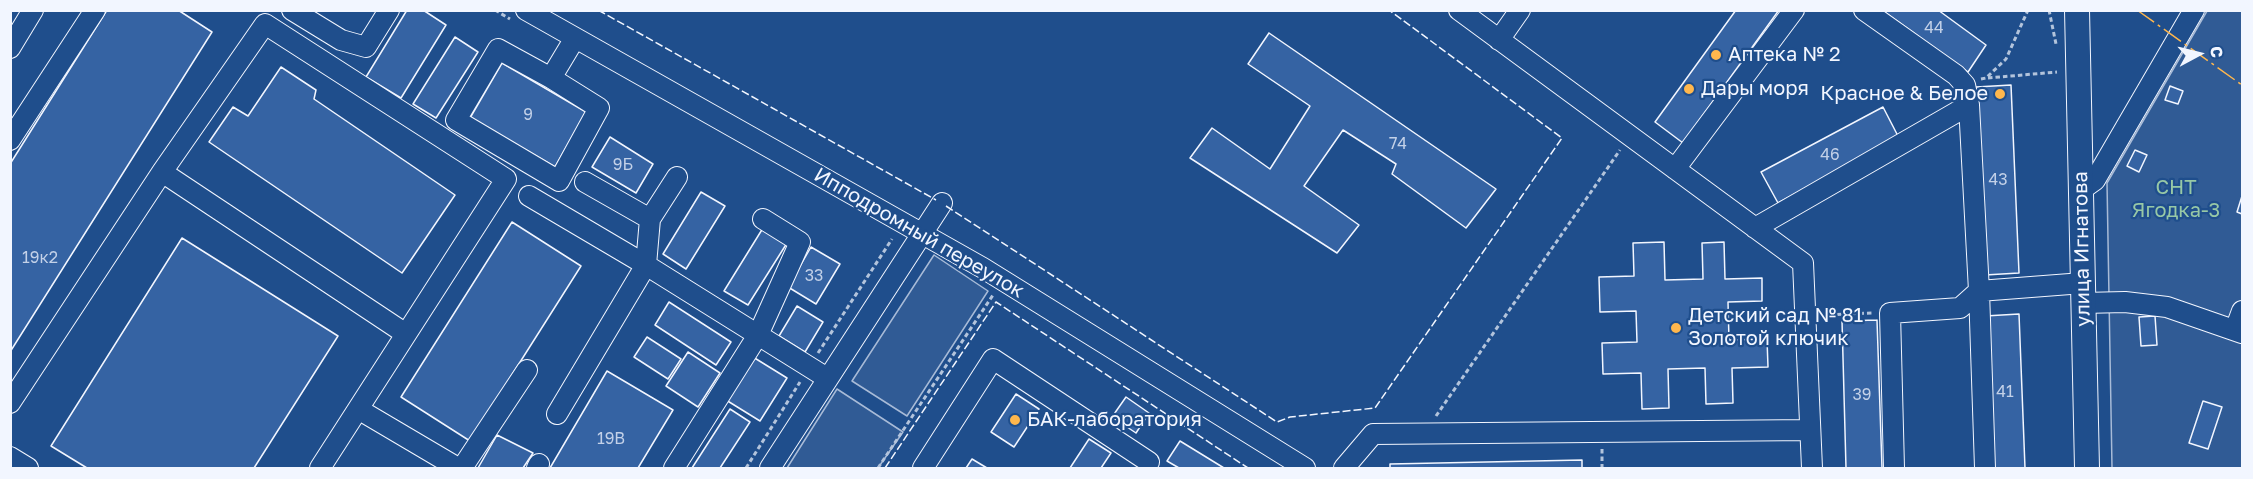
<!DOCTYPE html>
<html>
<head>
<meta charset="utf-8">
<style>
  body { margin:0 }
  #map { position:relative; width:2253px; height:479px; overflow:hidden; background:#1f4e8c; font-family:"Golos Text",sans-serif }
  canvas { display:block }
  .frame { position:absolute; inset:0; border:12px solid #f2f6ff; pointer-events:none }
  .north { position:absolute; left:2169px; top:24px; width:60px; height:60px; -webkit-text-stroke:4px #1f4e8c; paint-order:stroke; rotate:83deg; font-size:16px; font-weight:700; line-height:24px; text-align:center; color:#f2f6ff }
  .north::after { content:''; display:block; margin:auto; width:21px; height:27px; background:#f2f6ff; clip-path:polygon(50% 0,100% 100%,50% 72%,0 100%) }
</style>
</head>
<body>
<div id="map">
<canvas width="2253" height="479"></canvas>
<div class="frame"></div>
<div class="north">С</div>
</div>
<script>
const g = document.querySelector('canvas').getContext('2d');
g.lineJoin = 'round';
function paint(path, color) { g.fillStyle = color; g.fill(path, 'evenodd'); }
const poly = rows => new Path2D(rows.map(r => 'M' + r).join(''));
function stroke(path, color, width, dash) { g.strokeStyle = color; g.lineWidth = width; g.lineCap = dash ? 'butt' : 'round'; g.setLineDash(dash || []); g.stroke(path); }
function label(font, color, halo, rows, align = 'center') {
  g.font = font + ' "Golos Text",sans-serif'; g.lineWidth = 4.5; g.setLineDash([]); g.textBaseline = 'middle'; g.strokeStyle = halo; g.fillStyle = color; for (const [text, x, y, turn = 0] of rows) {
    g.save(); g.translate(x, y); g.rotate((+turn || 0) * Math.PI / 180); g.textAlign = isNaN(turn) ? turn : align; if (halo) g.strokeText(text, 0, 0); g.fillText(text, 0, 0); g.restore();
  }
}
const built = poly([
  [2207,11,2242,11,2242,468,2112,468,2107,183,2207,11],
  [934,255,988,291,907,416,852,381,934,255],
  [837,389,903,432,878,468,787,468,837,389]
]);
const building = poly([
  [107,10,178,10,212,32,10,352,10,164,107,10],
  [407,10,423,10,446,25,401,98,366,77,407,10],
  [1736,10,1779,10,1683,143,1655,122,1736,10],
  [1882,10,1938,10,1986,45,1968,72,1882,10],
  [1269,33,1496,189,1466,228,1392,174,1396,164,1343,130,1304,186,1359,225,1337,253,1190,158,1212,128,1270,169,1310,106,1248,64,1269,33],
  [455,37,478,52,436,118,413,104,455,37],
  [502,63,586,112,555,167,470,118,502,63],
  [281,67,316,90,314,99,455,195,402,273,209,142,233,107,248,116,281,67],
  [2011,85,2019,273,1985,275,1976,87,2011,85],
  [2170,86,2183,91,2178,104,2165,100,2170,86],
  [1883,107,1899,138,1778,203,1761,172,1883,107],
  [610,137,653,164,636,193,592,167,610,137],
  [2135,150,2147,155,2139,172,2127,166,2135,150],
  [701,192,725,206,686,269,663,254,701,192],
  [2242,196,2242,214,2237,212,2242,196],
  [512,222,581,266,470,441,401,397,512,222],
  [763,228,787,243,748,305,724,291,763,228],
  [182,238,338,336,254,468,87,468,51,446,182,238],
  [1664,242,1665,280,1703,279,1702,243,1724,242,1725,279,1762,278,1762,301,1728,302,1729,340,1767,339,1768,367,1732,368,1733,403,1706,404,1705,368,1668,369,1669,408,1642,409,1641,373,1603,374,1602,343,1637,342,1636,311,1600,312,1599,277,1634,276,1633,243,1664,242],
  [811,247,840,264,816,304,788,287,811,247],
  [669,302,731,342,716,365,655,325,669,302],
  [797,306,823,322,805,352,779,336,797,306],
  [2019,314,2025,468,1991,468,1985,316,2019,314],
  [2155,316,2157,345,2141,346,2139,317,2155,316],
  [1877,320,1882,468,1846,468,1842,321,1877,320],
  [647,337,681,359,668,379,634,357,647,337],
  [688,352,720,373,698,407,666,386,688,352],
  [753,357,787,378,760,421,726,400,753,357],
  [607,371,673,410,638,468,550,468,607,371],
  [1016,394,1039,409,1014,447,991,432,1016,394],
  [1126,397,1149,413,1136,433,1112,417,1126,397],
  [2203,401,2222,407,2208,449,2189,443,2203,401],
  [730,409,750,422,720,468,692,468,730,409],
  [497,435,533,453,523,468,478,468,497,435],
  [1089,439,1111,453,1101,468,1070,468,1089,439],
  [1180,441,1224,468,1179,468,1167,461,1180,441],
  [972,459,987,468,966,468,972,459],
  [1582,460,1582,468,1390,468,1390,464,1582,460]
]);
const path = poly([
  [495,10,510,19],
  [2049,10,2056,44],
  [1988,78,2057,72],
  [1981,79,1986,78,2006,59,2028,10],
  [1822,315,1872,313],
  [818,353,892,239],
  [1436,416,1620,150],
  [1602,449,1602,468],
  [746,468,800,382],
  [878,468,993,295]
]);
const minor = poly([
  [292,10,341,40,366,47,389,10],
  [526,10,983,268,1305,468],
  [1459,10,1803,263,1812,468],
  [1864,10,1956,75,1965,85,1969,105,1979,291,2083,283],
  [1499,40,1520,10],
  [10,48,33,10],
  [551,78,599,108,559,181,456,120,498,49,551,78,575,38],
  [10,140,95,10],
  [1675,169,1794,10],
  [162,172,265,24,506,179,320,468],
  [585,182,650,219],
  [2080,187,2088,185,2095,180,2194,10],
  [529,196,646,265,650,219,677,177],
  [1755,228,1969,105],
  [1979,291,1985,468],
  [2083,303,2125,302,2167,307,2242,333],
  [2235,330,2242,311],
  [10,403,162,172,406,334],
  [358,409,458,468],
  [557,414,646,265,827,378],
  [10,457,28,468],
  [462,468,527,370],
  [537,468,539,464],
  [674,468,758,335,800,242,763,219],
  [770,468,942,203],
  [923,468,993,359,1149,462],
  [1344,468,1373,434,1810,430],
  [1894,468,1890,313,1960,308,1979,291]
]);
const major = poly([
  [2077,10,2087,468]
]);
const fence = poly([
  [598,10,936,200],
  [946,206,1277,422,1290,417,1375,408,1562,138,1389,10],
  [885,468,996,302,1248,468]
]);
const power = poly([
  [2137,10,2242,85]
]);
const markers = [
  [1716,55,6,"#ffb74d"],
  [1689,89,6,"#ffb74d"],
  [2000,94,6,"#ffb74d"],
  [1676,328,6,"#ffb74d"],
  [1015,420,6,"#ffb74d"]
];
const numberNames = [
  ["44",1934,28],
  ["9",528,115],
  ["74",1398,144],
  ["46",1830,155],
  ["9Б",623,165],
  ["43",1998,180],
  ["19к2",40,258],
  ["33",814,276],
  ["41",2005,392],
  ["39",1862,395],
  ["19В",611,439]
];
const poiNames = [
  ["Аптека № 2",1728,55],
  ["Дары моря",1701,89],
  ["Красное & Белое",1988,94,"right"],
  ["Детский сад № 81",1688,316],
  ["Золотой ключик",1688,339],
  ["БАК-лаборатория",1027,420]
];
const parkNames = [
  ["СНТ",2176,188],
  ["Ягодка-3",2176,211]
];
const streetNames = [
  ["Ипподромный переулок",919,233,30],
  ["улица Игнатова",2082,249,-91]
];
paint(built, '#305b95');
stroke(built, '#a8bbd7', 1.5);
paint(building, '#3563a3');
stroke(building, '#f2f6ff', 1.5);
stroke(minor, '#f2f6ff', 22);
stroke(major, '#f2f6ff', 26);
stroke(path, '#b3c4dc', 3, [4.5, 3]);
stroke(minor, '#1f4e8c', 20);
stroke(major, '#1f4e8c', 24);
stroke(fence, '#f2f6ff', 1.5, [8, 3]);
stroke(power, '#ffb74d', 1.5, [21, 4.5, 3, 4.5]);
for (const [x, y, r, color] of markers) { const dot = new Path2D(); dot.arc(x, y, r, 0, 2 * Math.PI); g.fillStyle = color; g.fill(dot); stroke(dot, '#1f4e8c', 2); }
label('16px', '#c3d1e8', null, numberNames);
label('20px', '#f2f6ff', '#1f4e8c', poiNames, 'left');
label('20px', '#97c8a6', '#1f4e8c', parkNames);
label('20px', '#f2f6ff', '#1f4e8c', streetNames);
</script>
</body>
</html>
